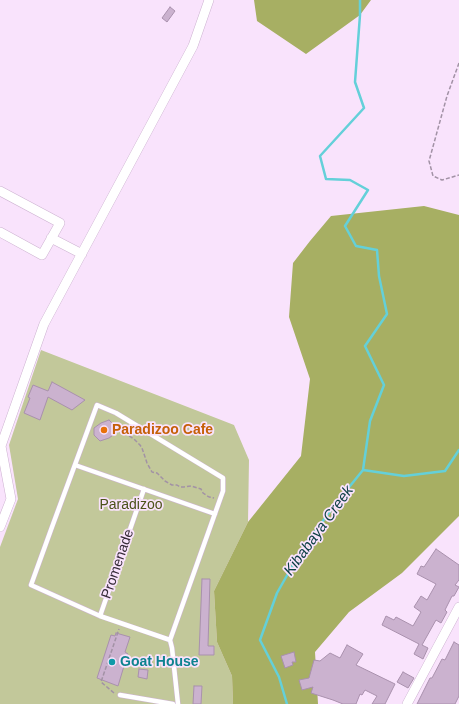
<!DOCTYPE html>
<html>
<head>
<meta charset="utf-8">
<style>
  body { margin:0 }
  canvas { display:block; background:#f9e3fc }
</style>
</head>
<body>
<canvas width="459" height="704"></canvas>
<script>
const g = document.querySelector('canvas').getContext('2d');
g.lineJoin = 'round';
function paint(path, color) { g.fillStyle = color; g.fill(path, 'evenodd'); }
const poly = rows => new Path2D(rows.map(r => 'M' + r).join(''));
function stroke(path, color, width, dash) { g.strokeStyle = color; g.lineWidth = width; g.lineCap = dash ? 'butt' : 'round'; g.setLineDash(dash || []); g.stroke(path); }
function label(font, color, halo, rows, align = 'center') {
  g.font = font + ' Arial,sans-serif'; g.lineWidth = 3.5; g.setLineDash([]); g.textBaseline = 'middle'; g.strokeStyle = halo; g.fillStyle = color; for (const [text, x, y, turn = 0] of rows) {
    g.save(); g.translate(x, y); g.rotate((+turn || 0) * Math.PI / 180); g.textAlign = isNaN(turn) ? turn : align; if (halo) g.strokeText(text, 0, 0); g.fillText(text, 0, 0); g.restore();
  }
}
const green = poly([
  [41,350,234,425,249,460,248,522,214,591,217,642,232,676,233,704,0,704,0,547,18,499,9,445]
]);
const forest = poly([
  [254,0,371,0,360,15,306,54,257,21],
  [424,206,459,215,459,516,402,573,349,612,315,652,318,704,233,704,232,676,217,642,214,591,248,522,301,456,310,379,289,317,293,263,310,241,331,216]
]);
const stream = poly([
  [363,470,404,476,445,471,459,450],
  [287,704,279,677,260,640,277,593,302,549,337,502,363,470,370,421,384,385,365,346,387,314,379,276,377,250,356,246,345,226,368,190,350,180,326,179,320,156,364,108,355,82,360,15,360,0]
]);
const building = poly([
  [170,7,175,11,167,22,162,18,170,7],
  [52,382,85,400,72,410,48,397,40,420,24,413,30,398,28,397,33,385,48,391,52,382],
  [109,420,115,426,116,433,109,438,100,441,94,435,94,428,101,423,109,420],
  [436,549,459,565,459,580,455,585,459,587,454,596,452,596,445,610,447,612,441,623,436,620,422,645,428,648,423,659,414,654,419,644,382,625,386,616,394,620,396,617,413,626,421,612,414,607,421,596,427,600,436,584,417,574,421,566,424,567,436,549],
  [202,579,210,579,208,646,214,646,214,655,199,655,202,579],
  [116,633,130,637,125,652,128,654,123,666,124,666,118,686,97,678,111,635,115,636,116,633],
  [454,642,459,645,459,696,455,704,417,704,430,678,432,678,442,659,445,660,454,642],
  [347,645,363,654,356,665,395,684,385,704,372,704,377,696,365,690,362,695,360,694,356,704,343,704,333,700,311,693,313,687,302,690,299,680,309,678,314,660,320,661,330,653,340,658,347,645],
  [294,652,296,662,292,662,293,665,285,668,281,656,294,652],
  [139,669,148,670,147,679,138,677,139,669],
  [403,672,414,678,408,688,397,682,403,672],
  [194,686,202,686,201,704,193,704,194,686]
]);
const path = poly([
  [459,63,447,96,429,161,433,176,442,180,459,175],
  [115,426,120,427,126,434,134,439,140,445,142,448,147,463,152,472,157,473,165,481,172,485,177,485,180,487,184,487,191,486,201,489,203,493,209,497,214,498],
  [114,693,101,682,119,629]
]);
const lane = poly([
  [75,465,215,514],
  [100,616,144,489],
  [170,640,100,616,31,585,52,527,97,405,116,413,223,478,223,491,170,640,172,648,178,704],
  [120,695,173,704]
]);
const street = poly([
  [0,191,60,223,42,255,0,232],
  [51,238,82,254],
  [0,527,11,499,1,446,44,324,193,46,209,0],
  [407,704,459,607]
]);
const markers = [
  [104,430,4,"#e8710a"],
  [112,662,4,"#0f9aa8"]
];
const foodNames = [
  ["Paradizoo Cafe",112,430]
];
const parkNames = [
  ["Paradizoo",131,505]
];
const streetNames = [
  ["Promenade",118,564,-71]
];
const cultureNames = [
  ["Goat House",120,662]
];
const waterNames = [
  ["Kibabaya Creek",319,531,-54]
];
paint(green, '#c2c89a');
paint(forest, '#a7af63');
stroke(stream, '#64d0d9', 2.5);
paint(building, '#cbb2cf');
stroke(building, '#a991ad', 1);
stroke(lane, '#cdb3d1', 5.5);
stroke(street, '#cdb3d1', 10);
stroke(path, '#a292a5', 1.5, [4, 2]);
stroke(lane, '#fff', 4.5);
stroke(street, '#fff', 9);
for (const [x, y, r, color] of markers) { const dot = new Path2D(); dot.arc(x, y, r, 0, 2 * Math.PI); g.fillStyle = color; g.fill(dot); stroke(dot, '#f9e3fc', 1.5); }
label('bold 14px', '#c56008', '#f9e3fc', foodNames, 'left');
label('14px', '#4c5219', '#f9e3fc', parkNames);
label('14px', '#352b37', '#f9e3fc', streetNames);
label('bold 14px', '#0d838f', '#f9e3fc', cultureNames, 'left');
label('italic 15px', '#0a3e42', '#f9e3fc', waterNames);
</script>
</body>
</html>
